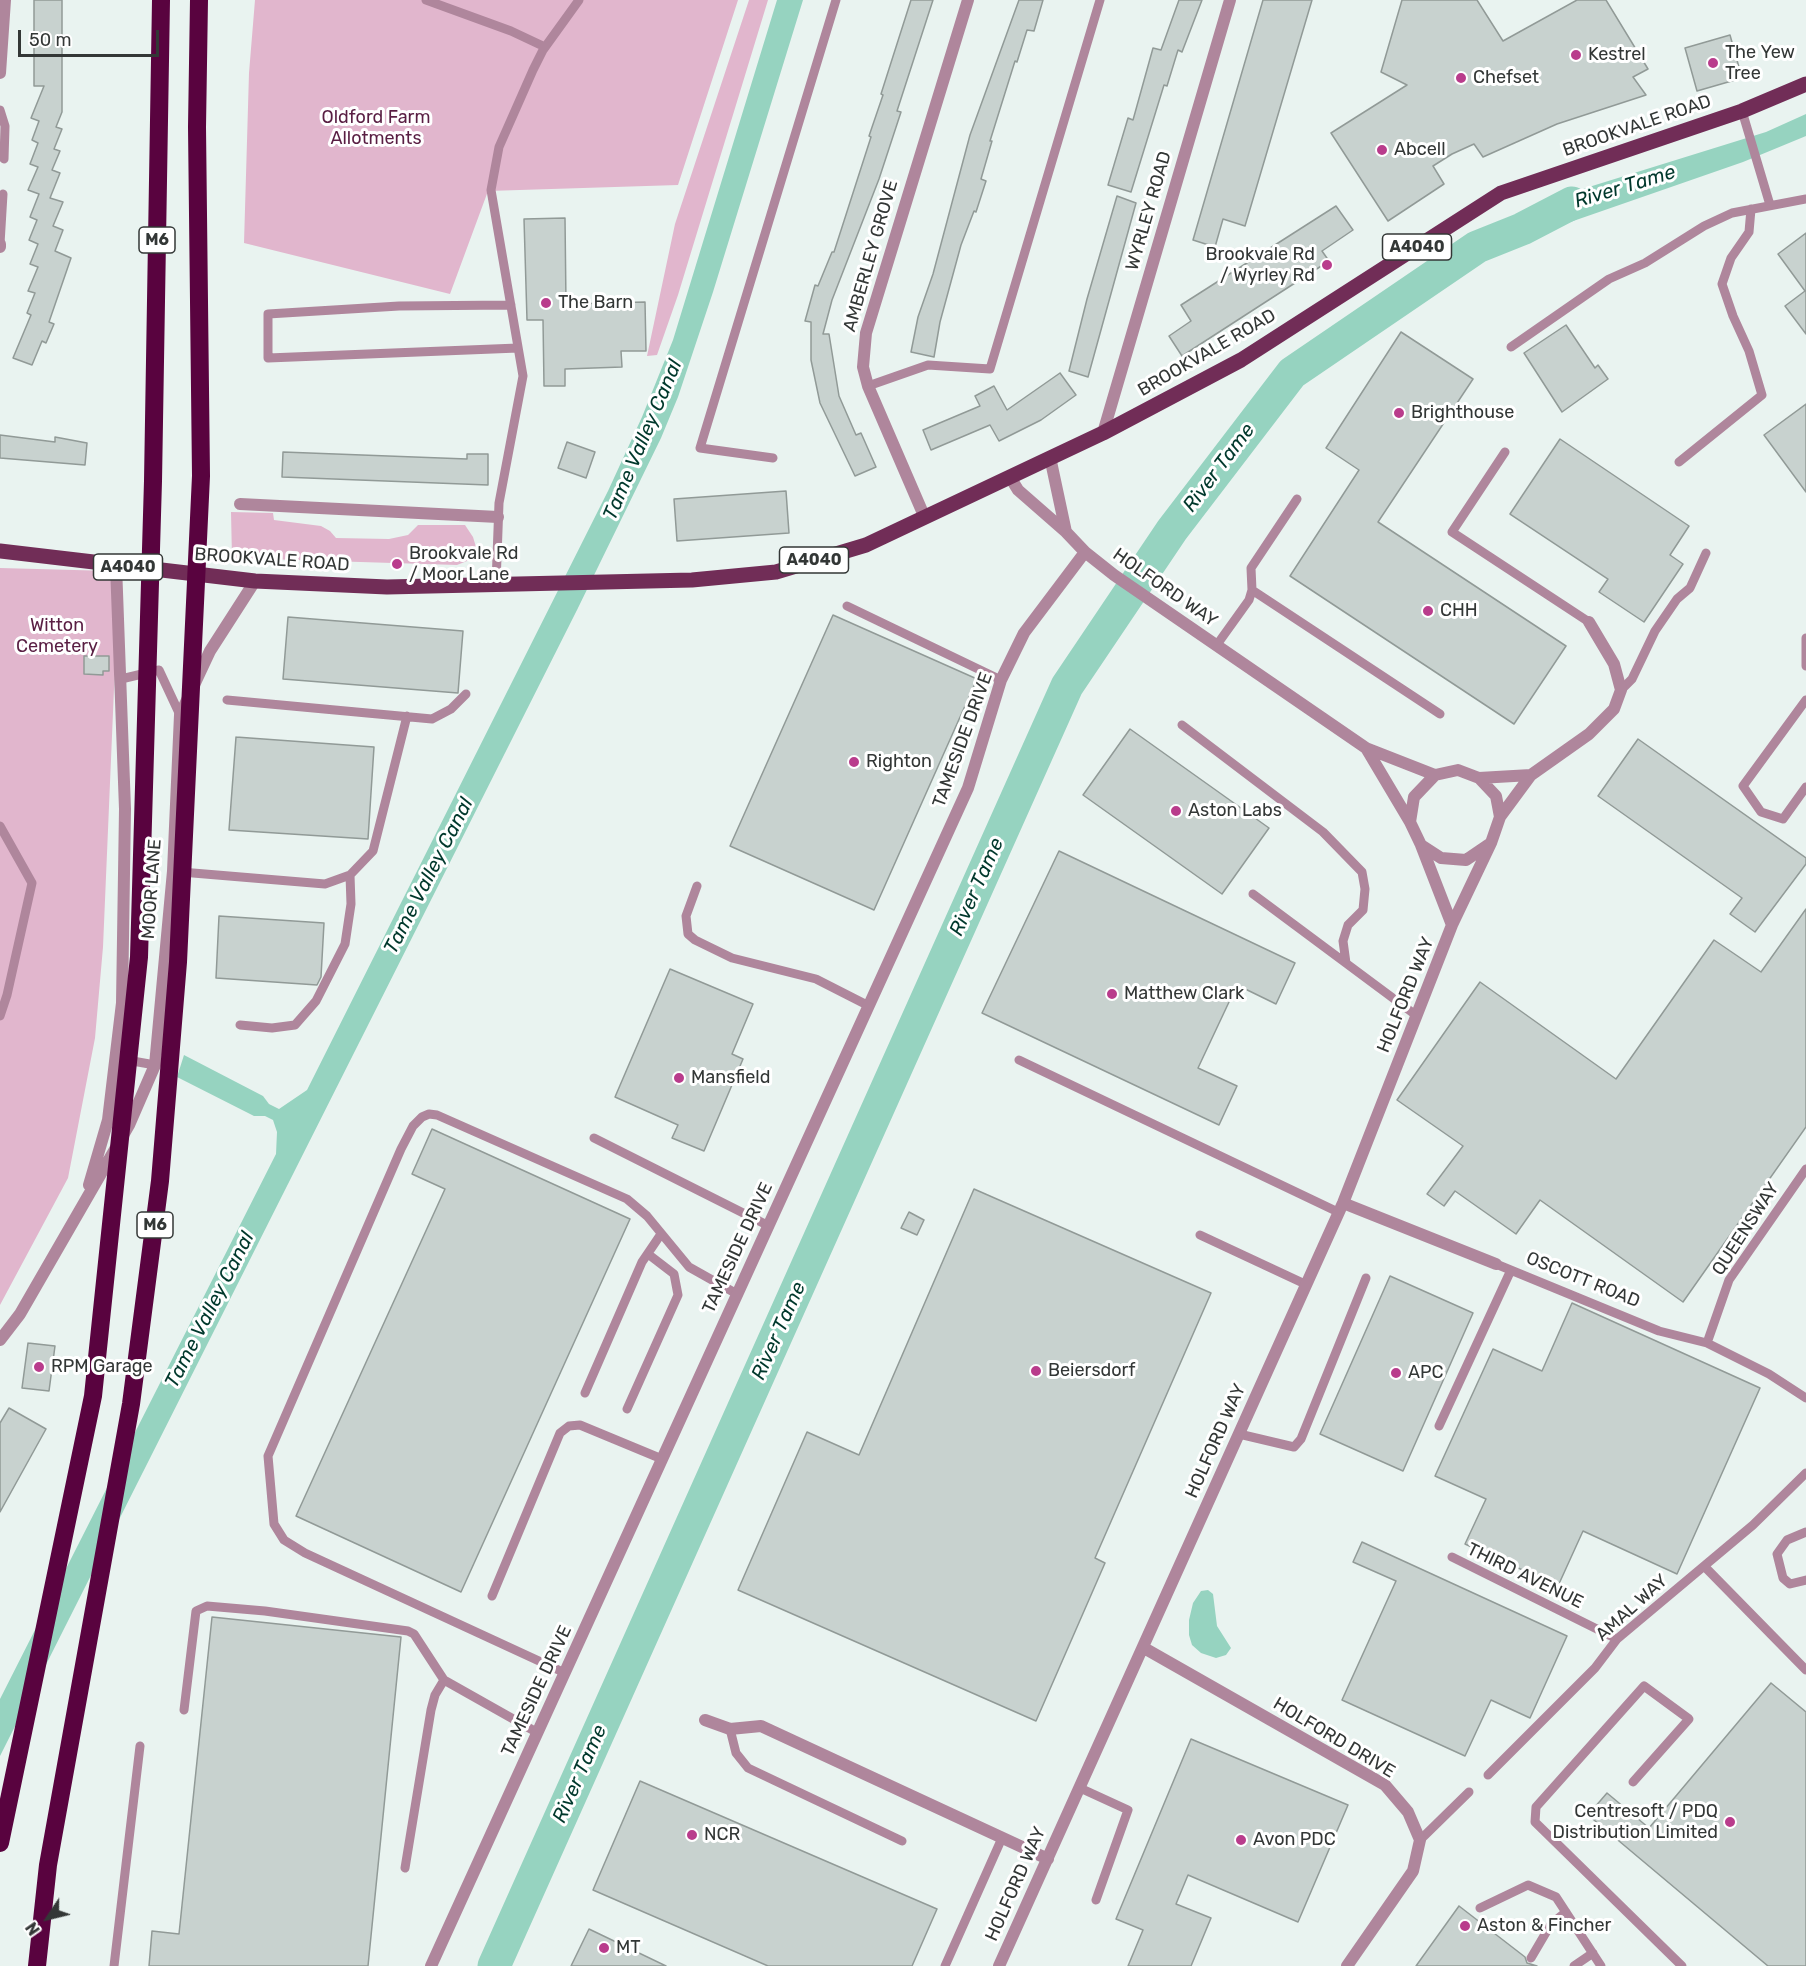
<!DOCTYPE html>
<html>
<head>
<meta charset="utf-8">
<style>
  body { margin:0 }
  #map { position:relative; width:1806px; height:1966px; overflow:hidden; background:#e9f3f0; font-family:Rubik,sans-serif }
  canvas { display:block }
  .north { position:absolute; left:18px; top:1888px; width:60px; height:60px; -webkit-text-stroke:4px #fff; paint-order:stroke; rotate:235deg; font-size:16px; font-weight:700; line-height:24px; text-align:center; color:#333736 }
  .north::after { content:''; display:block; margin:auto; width:21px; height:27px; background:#333736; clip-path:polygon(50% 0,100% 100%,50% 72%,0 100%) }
  .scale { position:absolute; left:18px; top:30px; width:141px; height:27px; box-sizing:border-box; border:3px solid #333736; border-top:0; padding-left:8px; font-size:18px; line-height:21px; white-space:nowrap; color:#333736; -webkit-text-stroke:4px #fff; paint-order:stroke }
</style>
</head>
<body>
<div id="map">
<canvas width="1806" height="1966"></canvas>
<div class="north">N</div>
<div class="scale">50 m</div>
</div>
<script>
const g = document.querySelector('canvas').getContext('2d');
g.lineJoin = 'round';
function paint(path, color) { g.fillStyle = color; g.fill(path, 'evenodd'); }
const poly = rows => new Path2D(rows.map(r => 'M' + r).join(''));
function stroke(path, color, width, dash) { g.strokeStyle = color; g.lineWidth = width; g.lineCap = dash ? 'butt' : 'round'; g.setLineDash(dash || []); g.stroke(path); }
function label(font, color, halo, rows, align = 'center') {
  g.font = font + ' Rubik,sans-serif'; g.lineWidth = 6; g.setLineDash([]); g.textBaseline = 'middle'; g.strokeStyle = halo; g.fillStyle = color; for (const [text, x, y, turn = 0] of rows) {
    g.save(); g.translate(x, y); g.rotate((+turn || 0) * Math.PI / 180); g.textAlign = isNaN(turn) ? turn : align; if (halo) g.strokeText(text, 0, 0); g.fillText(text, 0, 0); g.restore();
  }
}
const green = poly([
  [255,0,738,0,678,185,488,191,450,294,244,243,249,73],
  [749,0,768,0,678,295,657,355,647,356,675,224],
  [231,512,273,513,274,520,321,526,330,531,336,538,389,539,408,535,418,525,465,525,473,537,476,547,472,559,457,565,232,558],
  [0,568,111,571,116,642,103,947,95,1038,68,1178,0,1305]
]);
const water = poly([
  [777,0,803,0,713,292,678,397,661,438,577,610,0,1756,0,1699,276,1154,277,1132,273,1120,265,1116,254,1116,177,1077,184,1055,263,1096,269,1104,279,1109,307,1090,608,491,642,417,673,340],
  [1806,114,1806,136,1743,162,1556,227,1541,231,1522,211,1560,196,1766,132],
  [1208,1590,1213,1594,1217,1626,1231,1648,1226,1655,1216,1658,1201,1653,1192,1645,1189,1635,1189,1620,1193,1603,1201,1591]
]);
const river = poly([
  [494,1966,1067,686,1172,530,1292,373,1477,247,1522,229,1572,203]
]);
const building = poly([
  [34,0,62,0,62,112,56,127,62,129,54,149,60,151,52,170,60,173,50,198,63,202,53,226,63,230,55,251,71,258,49,322,54,324,46,343,42,341,32,365,13,358,31,315,27,313,35,293,28,291,38,267,30,264,38,244,29,240,37,220,30,217,39,194,28,190,38,167,30,164,38,143,32,140,39,121,31,118,44,86,34,86,34,0],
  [911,0,933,0,897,111,901,112,879,179,832,300,823,334,829,334,839,396,856,435,861,433,876,467,855,476,820,403,811,360,811,322,805,321,815,285,818,286,832,252,834,252,871,137,869,136,883,95,881,94,911,0],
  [1019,0,1043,0,1034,31,1027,30,1017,62,1015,61,990,141,992,141,981,179,986,181,976,212,974,211,961,245,940,322,934,357,911,352,918,317,933,274,970,135,1019,0],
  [1179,0,1202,0,1182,52,1178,50,1167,86,1164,85,1131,192,1108,185,1128,118,1133,120,1153,48,1161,50,1179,0],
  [1263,0,1312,0,1245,226,1223,219,1215,247,1193,240,1263,0],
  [1402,0,1477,0,1503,41,1577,0,1606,0,1648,69,1633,77,1646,95,1557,124,1483,157,1474,144,1452,154,1433,166,1444,184,1388,221,1331,133,1407,85,1381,72,1402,0],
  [1730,35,1742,78,1697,91,1685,48,1730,35],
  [1117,196,1136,203,1088,377,1069,371,1087,299,1117,196],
  [1336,206,1353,230,1322,251,1329,261,1182,356,1169,336,1191,321,1181,305,1336,206],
  [565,218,566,304,645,302,646,351,621,351,622,367,565,369,565,386,544,386,543,320,527,320,524,219,565,218],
  [1806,233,1806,334,1785,306,1805,291,1778,254,1806,233],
  [1566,325,1595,368,1598,365,1608,379,1562,412,1524,353,1566,325],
  [1401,332,1473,379,1378,522,1566,646,1514,724,1290,576,1359,470,1326,448,1401,332],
  [1060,373,1076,395,1041,420,999,441,990,425,931,450,923,430,980,406,975,396,994,386,1007,410,1060,373],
  [1806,404,1806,492,1764,435,1806,404],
  [0,435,55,442,55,437,87,443,85,465,0,458,0,435],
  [1560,439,1689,526,1670,555,1683,564,1644,622,1599,592,1608,579,1510,514,1560,439],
  [567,442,595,452,586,478,558,468,567,442],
  [283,452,467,459,467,454,488,454,488,485,282,477,283,452],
  [786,491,789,533,677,541,674,499,786,491],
  [833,615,977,679,874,910,730,846,833,615],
  [288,617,463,631,458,693,283,679,288,617],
  [84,656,109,656,109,671,103,671,103,675,84,674,84,656],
  [1130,729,1269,828,1222,894,1083,795,1130,729],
  [236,737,374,747,368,839,229,830,236,737],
  [1638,739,1806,858,1806,864,1755,932,1730,914,1742,898,1598,796,1638,739],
  [1059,851,1295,963,1276,1004,1237,985,1198,1068,1237,1086,1219,1125,982,1013,1059,851],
  [1806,909,1806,1127,1683,1302,1540,1200,1516,1234,1455,1191,1444,1206,1427,1194,1463,1146,1397,1100,1480,982,1616,1079,1714,940,1761,972,1806,909],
  [219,916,324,923,321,977,317,985,216,978,219,916],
  [670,969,753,1004,732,1054,743,1059,704,1151,672,1138,678,1125,615,1097,670,969],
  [432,1129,630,1219,461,1592,296,1516,445,1189,412,1174,432,1129],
  [974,1189,1211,1293,1095,1558,1105,1563,1036,1721,738,1590,807,1432,859,1455,974,1189],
  [909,1212,924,1220,917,1235,901,1228,909,1212],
  [1390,1276,1473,1313,1403,1471,1320,1434,1390,1276],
  [1572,1303,1760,1388,1677,1574,1583,1531,1558,1586,1465,1544,1486,1499,1435,1476,1493,1349,1542,1371,1572,1303],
  [28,1343,55,1346,49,1391,22,1388,28,1343],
  [9,1408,46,1429,0,1512,0,1423,9,1408],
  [1362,1542,1567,1636,1530,1718,1491,1700,1465,1756,1342,1700,1396,1581,1353,1562,1362,1542],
  [212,1617,401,1637,368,1966,149,1966,152,1931,179,1934,212,1617],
  [1771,1683,1806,1712,1806,1966,1768,1966,1588,1815,1607,1793,1649,1828,1771,1683],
  [1191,1739,1348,1805,1298,1922,1188,1875,1176,1904,1211,1918,1191,1966,1128,1966,1143,1930,1116,1919,1191,1739],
  [640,1781,937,1909,912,1966,768,1966,593,1890,640,1781],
  [1459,1906,1525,1957,1527,1963,1537,1966,1416,1966,1459,1906],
  [589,1929,666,1966,571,1966,589,1929]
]);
const lane = poly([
  [426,0,511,31,545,47],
  [0,110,5,126,4,159],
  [1742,111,1770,205],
  [0,244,3,194],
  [511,305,399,306,268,314,268,358,518,348],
  [1511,347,1609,279,1645,263,1704,226,1732,213,1806,199],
  [868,386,928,365,990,369,1100,0],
  [1505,452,1452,532,1589,622],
  [773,458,700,448,836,0],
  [1679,462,1762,395,1749,351,1733,316,1722,284,1731,258,1749,232,1751,209],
  [496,584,499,503,523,376,491,190,499,147,533,70,543,50,579,0],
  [1252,590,1440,714],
  [847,606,1001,680],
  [1806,638,1806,666],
  [1216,646,1249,600,1252,590,1251,568,1297,499],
  [121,679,159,670,180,715],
  [1621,690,1632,679,1655,631,1677,599,1690,588,1706,553],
  [227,700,432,719,451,709,466,694],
  [1806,700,1743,786,1761,812,1783,819,1806,787],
  [1182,725,1323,832,1362,872,1365,889,1363,910,1348,925,1343,941,1346,963],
  [0,826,32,883,7,995,0,1016],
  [181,872,325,884,350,875,373,851,407,716],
  [697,886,686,916,688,934,695,940,732,958,816,979,869,1006],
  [1253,894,1417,1016],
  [240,1025,272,1028,295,1025,316,1001,345,944,351,904,350,875],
  [127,1060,155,1065],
  [1019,1060,1338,1212],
  [594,1138,769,1226],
  [1200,1235,1305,1284],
  [1496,1264,1659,1331,1707,1343,1769,1374,1806,1398],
  [1707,1343,1729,1280,1806,1169],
  [585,1393,642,1262,661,1234],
  [627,1409,678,1295,674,1274,648,1254],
  [1439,1426,1511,1270],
  [1239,1434,1294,1447,1301,1439,1366,1278],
  [1806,1532,1787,1540,1777,1554,1783,1578,1790,1584,1806,1580],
  [1452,1557,1617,1639],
  [1704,1566,1806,1670],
  [492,1596,560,1433,569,1426,580,1425,662,1459],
  [565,1673,305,1553,284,1540,274,1524,268,1456,401,1149,413,1126,422,1117,429,1114,437,1115,627,1199,647,1216,689,1267,737,1294],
  [184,1710,196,1611,207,1606,265,1611,408,1631,414,1634,444,1680,538,1733],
  [730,1729,736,1753,748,1768,902,1841],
  [1488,1775,1595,1668,1617,1639,1753,1525,1806,1473],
  [1633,1782,1689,1719,1644,1686,1536,1807,1535,1822,1682,1966],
  [1080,1788,1128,1810,1096,1900],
  [1420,1840,1469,1792],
  [405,1868,431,1710,435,1695,444,1680],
  [1480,1908,1528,1885,1556,1897,1601,1966],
  [1531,1958,1551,1924,1566,1912],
  [114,1966,140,1746],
  [945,1966,1002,1838],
  [1574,1966,1593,1953]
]);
const street = poly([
  [0,73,5,0],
  [0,247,0,244],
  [1103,433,1230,0],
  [1050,457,1066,532],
  [1010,477,1018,490,1066,532,1085,552,1114,575,1366,748],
  [240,504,498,517],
  [925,518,868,386,863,367,866,333,968,0],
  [1479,778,1531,775],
  [1500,817,1531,775,1589,734,1614,709,1621,690,1614,664,1589,622],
  [1410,822,1366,748,1435,775],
  [1421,845,1452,925,1491,843,1500,817,1496,796,1479,778,1458,770,1435,775,1414,797,1410,822,1421,845,1441,858,1466,860,1491,843],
  [89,1185,108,1120,122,1003,125,809,116,565],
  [1343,1203,1496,1264],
  [0,1340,20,1314,129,1125,155,1065,173,871,180,715,210,651,255,581],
  [1144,1648,1385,1785,1408,1812,1420,1840,1413,1871,1347,1966],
  [705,1720,730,1729,761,1726,1048,1859],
  [431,1966,968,788,1001,680,1024,633,1085,552],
  [999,1966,1343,1203,1452,925]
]);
const primary = poly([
  [0,551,255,581,387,587,692,580,776,572,866,545,1103,433,1241,360,1501,193,1742,111,1806,84]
]);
const highway = poly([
  [0,1843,93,1396,139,957,153,481,161,0],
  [37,1966,48,1865,131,1404,160,1181,178,962,201,476,197,127,199,0]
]);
const markers = [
  [1576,55,6,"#b93c8c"],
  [1713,63,6,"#b93c8c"],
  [1461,78,6,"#b93c8c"],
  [1382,150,6,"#b93c8c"],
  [1327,265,6,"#b93c8c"],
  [546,303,6,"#b93c8c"],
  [1399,413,6,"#b93c8c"],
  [397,564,6,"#b93c8c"],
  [1428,611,6,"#b93c8c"],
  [854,762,6,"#b93c8c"],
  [1176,811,6,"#b93c8c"],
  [1112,994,6,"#b93c8c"],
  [679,1078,6,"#b93c8c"],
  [39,1367,6,"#b93c8c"],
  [1036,1371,6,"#b93c8c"],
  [1396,1373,6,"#b93c8c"],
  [1730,1822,6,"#b93c8c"],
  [692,1835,6,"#b93c8c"],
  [1241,1840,6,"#b93c8c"],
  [1465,1926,6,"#b93c8c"],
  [604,1948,6,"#b93c8c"]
];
const shields = [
  [157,240,36],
  [1417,247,69],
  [814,560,69],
  [128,567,69],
  [155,1225,36]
];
const shieldNames = [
  ["M6",157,240],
  ["A4040",1417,247],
  ["A4040",814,560],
  ["A4040",128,567],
  ["M6",155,1225]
];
const poiNames = [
  ["The Yew",1725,53],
  ["Tree",1725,74],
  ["Kestrel",1588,55],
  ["Chefset",1473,78],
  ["Abcell",1394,150],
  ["Brookvale Rd",1315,255,"right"],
  ["/ Wyrley Rd",1315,276,"right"],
  ["The Barn",558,303],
  ["Brighthouse",1411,413],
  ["Brookvale Rd",409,554],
  ["/ Moor Lane",409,575],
  ["CHH",1440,611],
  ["Righton",866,762],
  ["Aston Labs",1188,811],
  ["Matthew Clark",1124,994],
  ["Mansfield",691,1078],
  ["RPM Garage",51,1367],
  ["Beiersdorf",1048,1371],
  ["APC",1408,1373],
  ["Centresoft / PDQ",1718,1812,"right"],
  ["Distribution Limited",1718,1833,"right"],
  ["NCR",704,1835],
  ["Avon PDC",1253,1840],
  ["Aston & Fincher",1477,1926],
  ["MT",616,1948]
];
const parkNames = [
  ["Oldford Farm",376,118],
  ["Allotments",376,139],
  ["Witton",57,626],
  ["Cemetery",57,647]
];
const streetNames = [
  ["BROOKVALE ROAD",1637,126,-19],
  ["WYRLEY ROAD",1149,211,-74],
  ["AMBERLEY GROVE",871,256,-74],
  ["BROOKVALE ROAD",1207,353,-30],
  ["BROOKVALE ROAD",272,560,4],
  ["HOLFORD WAY",1165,588,35],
  ["TAMESIDE DRIVE",963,740,-70],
  ["MOOR LANE",152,889,-86],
  ["HOLFORD WAY",1406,995,-68],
  ["QUEENSWAY",1746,1229,-57],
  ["TAMESIDE DRIVE",738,1248,-65],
  ["OSCOTT ROAD",1583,1280,22],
  ["HOLFORD WAY",1216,1441,-66],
  ["THIRD AVENUE",1525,1576,26],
  ["AMAL WAY",1632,1608,-42],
  ["TAMESIDE DRIVE",537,1691,-65],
  ["HOLFORD DRIVE",1334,1738,31],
  ["HOLFORD WAY",1016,1884,-66]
];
const waterNames = [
  ["River Tame",1625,187,-17],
  ["Tame Valley Canal",643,440,-67],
  ["River Tame",1219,468,-53],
  ["Tame Valley Canal",429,876,-63],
  ["River Tame",977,887,-66],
  ["Tame Valley Canal",210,1310,-63],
  ["River Tame",779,1331,-66],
  ["River Tame",580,1774,-66]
];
paint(green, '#e1b6cd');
paint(water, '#96d3c0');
stroke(river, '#96d3c0', 33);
paint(building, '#c8d2cf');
stroke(building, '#919a97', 1.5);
stroke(lane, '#af869c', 9);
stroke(street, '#af869c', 12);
stroke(primary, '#712d57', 15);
stroke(highway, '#59033f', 18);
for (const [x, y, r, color] of markers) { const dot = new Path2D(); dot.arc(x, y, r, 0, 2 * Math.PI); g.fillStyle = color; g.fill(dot); stroke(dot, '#fff', 2); }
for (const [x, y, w] of shields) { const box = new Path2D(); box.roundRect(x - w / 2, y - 13, w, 26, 4.5); g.fillStyle = '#fff'; g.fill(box); stroke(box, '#333736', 1.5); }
label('bold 16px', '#333736', null, shieldNames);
label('18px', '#333736', '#fff', poiNames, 'left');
label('18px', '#591e43', '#fff', parkNames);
label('18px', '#333736', '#fff', streetNames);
label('italic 20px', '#00382c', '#fff', waterNames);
</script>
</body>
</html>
